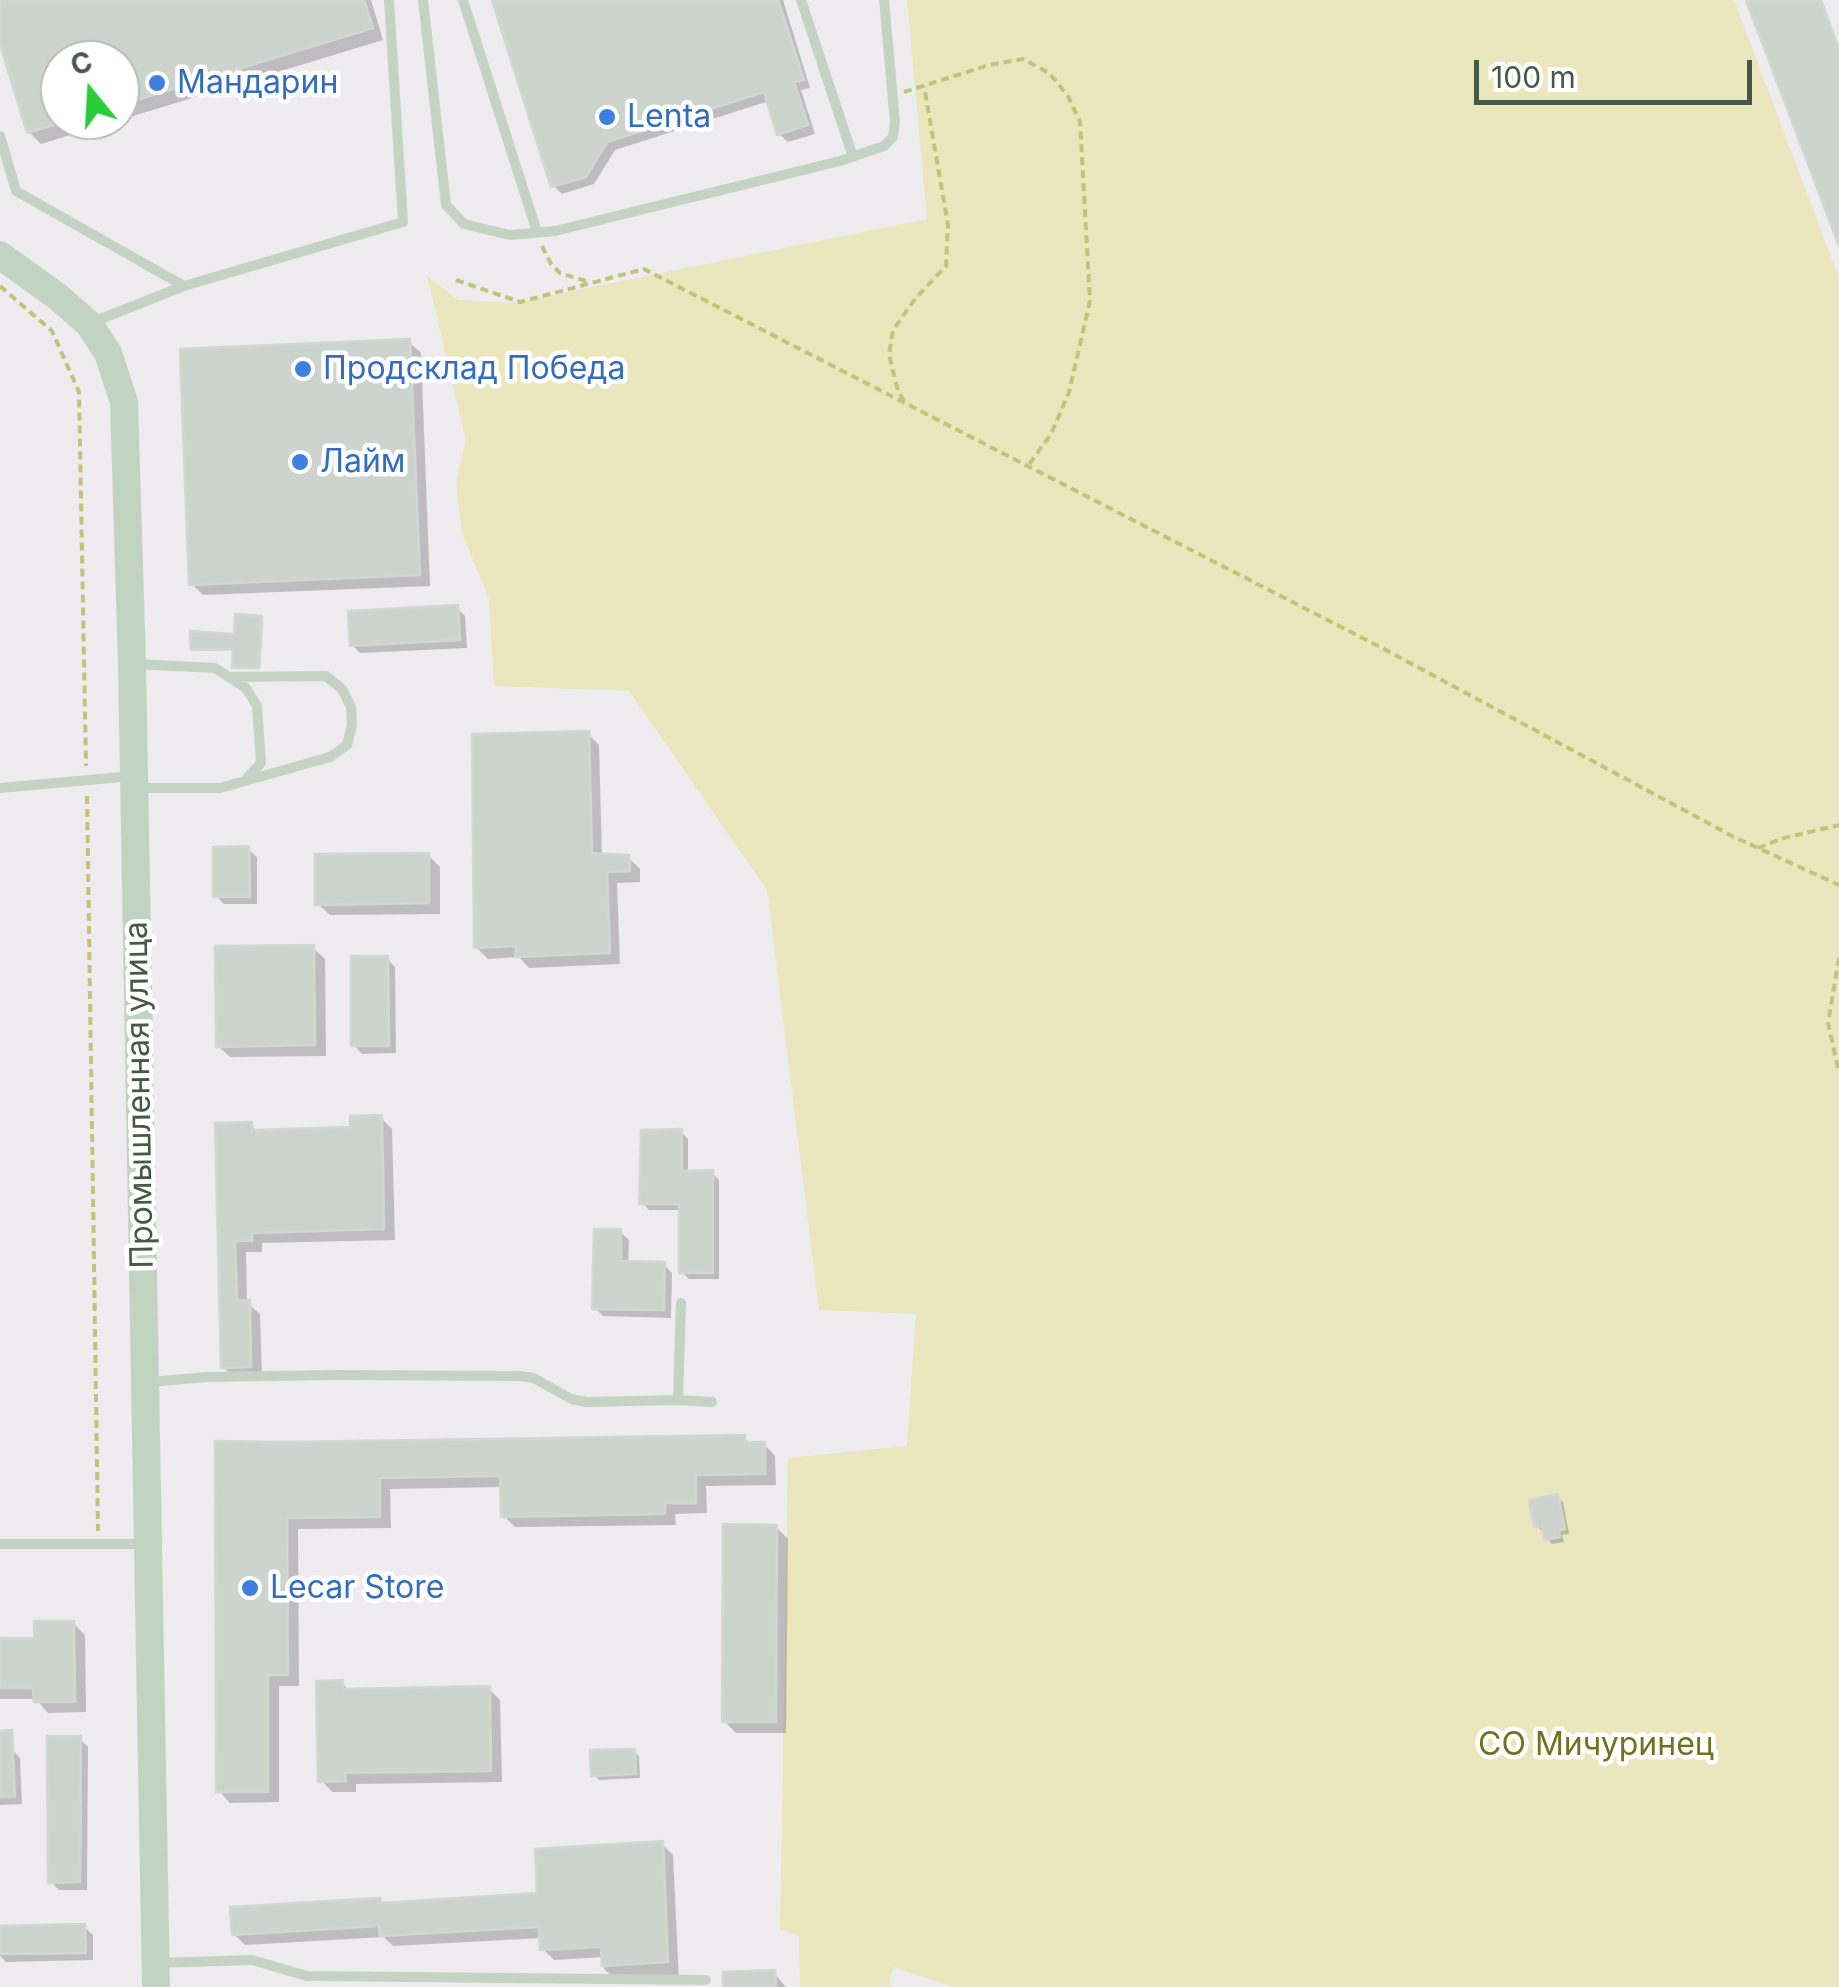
<!DOCTYPE html>
<html>
<head>
<meta charset="utf-8">
<style>
  body { margin:0 }
  #map { position:relative; width:1839px; height:1987px; overflow:hidden; background:#eeecef; font-family:Inter,sans-serif }
  canvas { display:block }
  .north { position:absolute; left:40px; top:40px; width:100px; height:100px; box-sizing:border-box; background:#fff; border:2px solid #b5bcb5; border-radius:50%; rotate:342deg; font-size:28px; font-weight:700; line-height:40px; text-align:center; color:#475847 }
  .north::after { content:''; display:block; margin:auto; width:35px; height:45px; background:#29cd3a; clip-path:polygon(50% 0,100% 100%,50% 72%,0 100%) }
  .scale { position:absolute; left:1474px; top:60px; width:278px; height:45px; box-sizing:border-box; border:5px solid #475847; border-top:0; padding-left:12px; font-size:30px; line-height:35px; white-space:nowrap; color:#475847; -webkit-text-stroke:8px #fff; paint-order:stroke }
</style>
</head>
<body>
<div id="map">
<canvas width="1839" height="1987"></canvas>
<div class="north">С</div>
<div class="scale">100 m</div>
</div>
<script>
const g = document.querySelector('canvas').getContext('2d');
g.lineJoin = 'round';
function paint(path, color) { g.fillStyle = color; g.fill(path, 'evenodd'); }
const poly = rows => new Path2D(rows.map(r => 'M' + r).join(''));
function stroke(path, color, width, dash) { g.strokeStyle = color; g.lineWidth = width; g.lineCap = dash ? 'butt' : 'round'; g.setLineDash(dash || []); g.stroke(path); }
function label(font, color, halo, rows, align = 'center') {
  g.font = font + ' Inter,sans-serif'; g.lineWidth = 9; g.setLineDash([]); g.textBaseline = 'middle'; g.strokeStyle = halo; g.fillStyle = color; for (const [text, x, y, turn = 0] of rows) {
    g.save(); g.translate(x, y); g.rotate((+turn || 0) * Math.PI / 180); g.textAlign = isNaN(turn) ? turn : align; if (halo) g.strokeText(text, 0, 0); g.fillText(text, 0, 0); g.restore();
  }
}
const green = poly([
  [907,0,1734,0,1839,278,1839,1987,953,1987,894,1967,890,1977,891,1987,800,1987,799,1936,780,1929,788,1458,907,1446,916,1314,819,1310,767,890,629,691,494,686,489,599,462,533,456,483,466,440,427,276,458,300,514,303,927,219]
]);
const shadow = poly([
  [0,0,371,0,383,40,120,120,120,60,60,60,60,120,118,120,41,144,29,132,0,36],
  [494,0,783,0,810,88,801,90,815,134,788,142,779,134,769,101,615,150,594,184,562,194,554,186],
  [409,342,421,353,430,586,203,595,191,583],
  [457,608,465,616,467,648,360,653,352,645],
  [261,618,263,620,260,669,237,669,236,650,195,651,193,649,237,636],
  [588,734,599,745,602,856,628,857,640,869,640,882,617,883,620,964,529,968,519,957,488,959,476,947],
  [248,849,257,857,257,904,224,904,216,896],
  [428,855,440,867,440,914,330,915,318,904],
  [313,948,325,959,326,1056,230,1057,218,1046],
  [387,959,395,967,396,1053,362,1054,354,1045],
  [381,1118,392,1129,395,1240,262,1243,262,1252,246,1252,247,1303,260,1314,262,1377,235,1378,223,1367,218,1126,251,1125,258,1132,352,1130],
  [681,1132,688,1139,688,1173,712,1173,719,1180,719,1279,689,1279,682,1272,682,1210,649,1210,642,1203],
  [620,1232,629,1240,628,1264,664,1265,672,1273,671,1318,603,1316,595,1308],
  [744,1437,751,1445,764,1444,775,1456,776,1485,706,1486,707,1513,675,1514,676,1525,515,1527,504,1516,503,1487,390,1489,391,1528,298,1529,299,1686,279,1686,279,1802,230,1803,219,1791,217,1443],
  [1557,1497,1563,1502,1569,1534,1562,1535,1564,1542,1552,1544,1547,1539,1545,1530,1542,1531,1537,1526],
  [776,1527,788,1539,786,1733,736,1733,724,1721],
  [73,1623,85,1635,86,1712,48,1713,36,1699,0,1699,0,1641,36,1640],
  [342,1683,350,1691,489,1689,500,1700,502,1782,356,1784,356,1792,332,1792,321,1780],
  [80,1739,88,1747,87,1890,59,1890,51,1882],
  [12,1749,20,1758,22,1804,0,1805,0,1750],
  [634,1751,639,1756,640,1778,599,1780,594,1775],
  [662,1844,673,1855,679,1981,616,1980,604,1969,604,1957,554,1960,543,1949,542,1938,393,1946,384,1937,245,1945,234,1934,379,1901,384,1905,540,1896],
  [84,1927,93,1935,93,1960,6,1962,0,1956,0,1928],
  [774,1973,786,1987,726,1987]
]);
const building = poly([
  [0,0,364,0,373,28,120,105,120,60,60,60,60,123,27,133,0,44,0,0],
  [492,0,778,0,804,80,794,82,808,125,777,135,764,92,607,142,586,177,551,187,492,0],
  [1746,0,1821,0,1839,49,1839,246,1746,0],
  [410,339,420,575,189,585,180,349,410,339],
  [458,605,460,640,350,646,348,611,458,605],
  [235,614,262,616,259,668,232,668,233,649,191,650,190,631,234,634,235,614],
  [589,731,592,853,629,855,630,871,607,872,610,953,515,957,516,946,474,948,472,734,589,731],
  [249,846,250,897,213,897,213,847,249,846],
  [429,853,429,903,315,905,315,854,429,853],
  [314,945,315,1045,216,1047,215,946,314,945],
  [351,956,388,956,389,1046,351,1046,351,956],
  [382,1115,384,1229,252,1233,252,1241,235,1241,237,1301,250,1300,251,1367,221,1368,215,1123,252,1122,252,1130,350,1127,350,1116,382,1115],
  [682,1129,682,1171,713,1170,713,1273,679,1273,679,1204,639,1204,641,1130,682,1129],
  [594,1229,621,1229,621,1261,665,1262,664,1310,592,1309,594,1229],
  [745,1435,745,1442,765,1442,765,1474,696,1475,696,1503,665,1503,665,1514,501,1517,500,1476,380,1478,380,1517,287,1518,288,1675,268,1675,268,1792,216,1792,215,1441,287,1442,745,1435],
  [1558,1494,1565,1529,1559,1530,1560,1537,1545,1540,1542,1526,1534,1527,1529,1500,1558,1494],
  [723,1524,777,1525,776,1722,722,1722,723,1524],
  [34,1621,74,1621,75,1702,34,1702,33,1688,0,1688,0,1638,34,1638,34,1621],
  [343,1680,343,1689,490,1686,491,1771,345,1773,346,1781,318,1782,316,1681,343,1680],
  [12,1730,15,1797,0,1797,0,1731,12,1730],
  [47,1736,81,1736,80,1882,48,1883,47,1736],
  [635,1749,636,1774,591,1776,590,1750,635,1749],
  [663,1841,668,1962,602,1966,601,1947,540,1950,539,1927,380,1936,379,1926,232,1935,230,1907,380,1898,381,1903,537,1893,535,1849,663,1841],
  [85,1924,86,1953,0,1954,0,1926,85,1924],
  [775,1970,776,1987,723,1987,723,1972,775,1970]
]);
const path = poly([
  [904,92,989,65,1023,59,1049,73,1068,96,1080,122,1090,301,1069,392,1051,434,1028,466],
  [542,246,551,264,560,273,586,281],
  [456,280,520,302,644,269,1384,649,1734,837,1839,885],
  [0,286,52,331,79,392,86,766],
  [904,401,898,391,889,355,893,330,915,299,946,266,948,225,924,86],
  [87,796,98,1531],
  [1758,848,1784,838,1839,825],
  [1839,958,1828,1023,1839,1073]
]);
const lane = poly([
  [423,0,446,205,464,224,510,235,555,231,840,161,884,146,893,137,895,122,884,0],
  [463,0,537,232],
  [801,0,853,157],
  [0,136,16,191,184,286,93,322],
  [184,286,403,222,389,0],
  [133,664,215,668,246,688,257,706,261,763,247,778],
  [0,788,133,776],
  [136,788,220,788,330,757,347,745,352,725,351,707,342,689,326,676,228,677],
  [150,1382,207,1377,335,1375,520,1376,534,1378,571,1399,586,1402,678,1400,712,1402],
  [678,1400,681,1303],
  [0,1544,147,1544],
  [156,1963,252,1960,307,1976,706,1980]
]);
const secondary = poly([
  [0,255,58,297,89,324,108,353,124,402,132,664,156,1987]
]);
const markers = [
  [157,83,10,"#3f7fe0"],
  [607,117,10,"#3f7fe0"],
  [303,369,10,"#3f7fe0"],
  [300,462,10,"#3f7fe0"],
  [250,1588,10,"#3f7fe0"]
];
const shopNames = [
  ["Мандарин",177,83],
  ["Lenta",627,117],
  ["Продсклад Победа",323,369],
  ["Лайм",320,462],
  ["Lecar Store",270,1588]
];
const streetNames = [
  ["Промышленная улица",140,1095,-91]
];
const parkNames = [
  ["СО Мичуринец",1596,1745]
];
paint(green, '#eae7be');
paint(shadow, '#0003');
paint(building, '#ccd4cd');
stroke(building, '#d1d8d3', 2.5);
stroke(path, '#c1c479', 4, [8, 5]);
stroke(lane, '#c4d3c4', 10);
stroke(secondary, '#c1d4c2', 28);
for (const [x, y, r, color] of markers) { const dot = new Path2D(); dot.arc(x, y, r, 0, 2 * Math.PI); g.fillStyle = color; g.fill(dot); stroke(dot, '#fff', 4); }
label('32px', '#366cbe', '#fff', shopNames, 'left');
label('32px', '#475847', '#fff', streetNames);
label('32px', '#6f721e', '#fff', parkNames);
</script>
</body>
</html>
